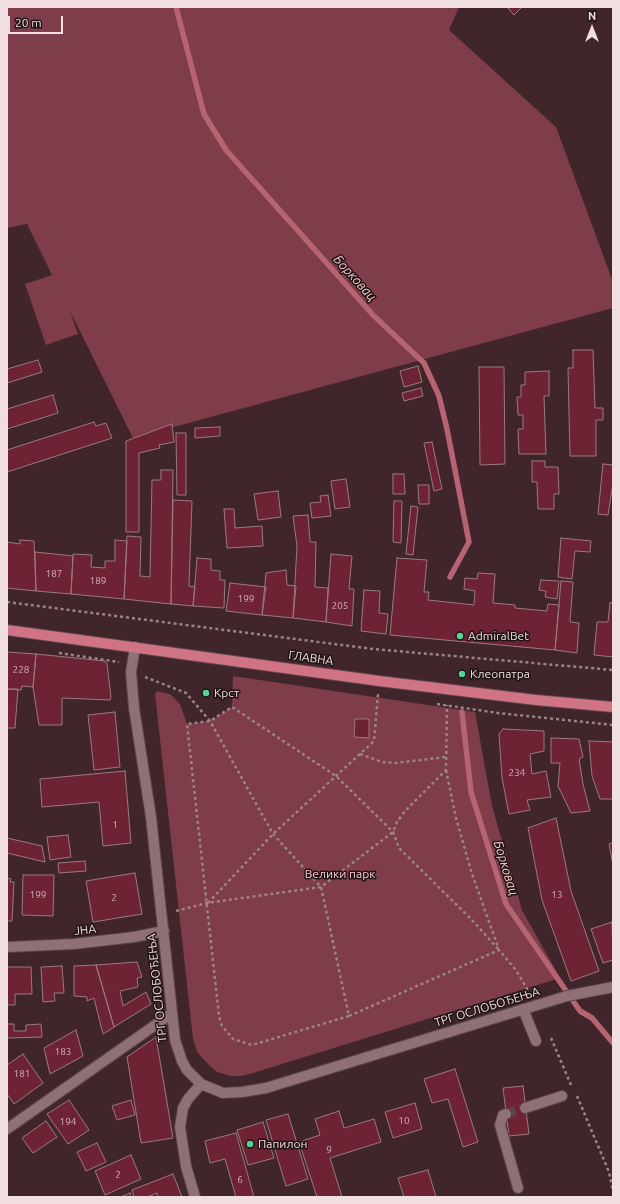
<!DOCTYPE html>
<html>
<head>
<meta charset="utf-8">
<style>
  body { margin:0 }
  #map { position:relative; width:620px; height:1204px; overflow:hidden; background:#40262a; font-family:Ubuntu,sans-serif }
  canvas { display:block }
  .frame { position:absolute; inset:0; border:8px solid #f1dee1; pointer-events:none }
  .north { position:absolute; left:572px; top:8px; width:40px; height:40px; -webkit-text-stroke:3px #1f1314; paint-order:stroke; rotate:0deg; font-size:11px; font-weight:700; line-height:16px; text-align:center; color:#f1dee1 }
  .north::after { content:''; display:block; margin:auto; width:14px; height:18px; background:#f1dee1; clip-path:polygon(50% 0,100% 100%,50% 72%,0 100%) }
  .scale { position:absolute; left:8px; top:16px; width:55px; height:18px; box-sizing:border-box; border:2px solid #f1dee1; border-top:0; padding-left:5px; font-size:12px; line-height:14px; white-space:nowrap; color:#f1dee1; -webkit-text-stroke:3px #1f1314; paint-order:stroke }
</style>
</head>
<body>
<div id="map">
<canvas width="620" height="1204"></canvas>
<div class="frame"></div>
<div class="north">N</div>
<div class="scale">20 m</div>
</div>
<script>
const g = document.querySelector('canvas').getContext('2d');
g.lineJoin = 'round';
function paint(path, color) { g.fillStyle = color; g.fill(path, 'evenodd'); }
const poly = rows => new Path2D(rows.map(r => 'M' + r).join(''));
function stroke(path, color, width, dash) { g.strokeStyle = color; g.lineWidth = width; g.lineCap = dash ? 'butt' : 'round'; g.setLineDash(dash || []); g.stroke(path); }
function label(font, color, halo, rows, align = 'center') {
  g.font = font + ' Ubuntu,sans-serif'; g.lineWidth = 3; g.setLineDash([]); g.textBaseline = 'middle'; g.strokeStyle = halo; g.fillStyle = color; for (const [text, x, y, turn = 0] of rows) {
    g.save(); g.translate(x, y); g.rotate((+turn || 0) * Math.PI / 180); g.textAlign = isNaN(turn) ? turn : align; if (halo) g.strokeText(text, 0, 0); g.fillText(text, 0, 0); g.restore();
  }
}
const green = poly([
  [7,7,459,7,449,30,556,127,613,282,613,308,133,438,70,311,78,334,46,345,25,284,52,275,27,224,7,228],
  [233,676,475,712,492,806,522,910,560,978,253,1073,242,1076,230,1076,217,1072,209,1065,197,1052,193,1039,155,694,157,691,170,694,180,704,187,724,210,721,232,707]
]);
const stream = poly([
  [176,7,204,114,226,150,373,315,424,363,439,396,447,429,469,542,450,577],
  [462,712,471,792,506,904,580,1011,592,1018,613,1043]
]);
const building = poly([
  [507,7,522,7,514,15,507,7],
  [573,350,593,350,595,408,603,408,603,420,596,420,596,456,570,456,568,368,573,368,573,350],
  [38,360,42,372,7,383,7,369,38,360],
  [418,366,422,382,404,387,400,371,418,366],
  [479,367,504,367,505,464,480,465,479,367],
  [549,371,549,396,544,396,546,454,519,454,518,429,523,429,523,415,518,415,517,397,521,397,521,385,525,385,525,372,549,371],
  [421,388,423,396,404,401,402,393,421,388],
  [53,395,58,413,7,429,7,409,53,395],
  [94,422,96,426,106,423,112,438,7,472,7,450,94,422],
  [172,424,174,442,159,445,160,448,139,453,139,532,126,532,126,441,172,424],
  [220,427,220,436,195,438,195,428,220,427],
  [176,433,186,433,186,495,177,495,176,433],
  [432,442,442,489,434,491,424,443,432,442],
  [532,461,545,461,545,467,558,467,559,494,554,494,554,509,538,509,537,482,532,482,532,461],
  [603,464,613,465,613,483,608,515,598,514,603,464],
  [161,470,173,470,171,604,124,599,127,536,141,537,140,576,150,577,152,480,161,480,161,470],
  [393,474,404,474,405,494,393,494,393,474],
  [346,479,350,507,335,509,331,481,346,479],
  [418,485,429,485,429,504,419,504,418,485],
  [278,491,281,517,258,520,254,494,278,491],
  [328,495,331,516,312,518,310,503,321,502,320,496,328,495],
  [173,500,192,501,189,586,195,587,193,606,171,604,173,500],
  [394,501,402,501,401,543,393,542,394,501],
  [411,506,418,507,413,555,406,554,411,506],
  [224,509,234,509,235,528,262,526,263,546,227,548,224,509],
  [308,515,310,542,316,542,315,587,328,588,326,622,293,618,297,546,293,516,308,515],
  [561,538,591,541,590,552,575,551,572,579,558,577,561,538],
  [20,540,34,541,36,591,7,588,7,542,20,544,20,540],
  [115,540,127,541,124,599,71,594,73,554,92,555,91,567,105,568,105,561,115,561,115,540],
  [35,552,73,556,71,594,36,591,35,552],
  [331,554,352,556,349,589,354,589,352,626,326,622,331,554],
  [197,558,211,559,211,570,220,571,220,580,225,580,224,608,193,606,197,558],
  [397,558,427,560,424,592,429,592,428,600,474,605,475,591,464,589,465,578,477,579,478,573,495,574,493,603,515,605,515,608,547,611,548,604,559,605,555,650,390,635,397,558],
  [286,570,287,585,296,586,293,618,262,615,266,573,286,570],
  [541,580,559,581,557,599,545,597,546,591,539,590,541,580],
  [561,581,573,582,570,622,579,623,577,653,555,650,561,581],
  [230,583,266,587,262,615,226,611,230,583],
  [364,590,380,591,379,613,388,614,386,634,361,631,364,590],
  [610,603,613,603,613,657,594,655,597,622,608,622,610,603],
  [7,652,36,654,33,687,22,686,21,690,7,689,7,652],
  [36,654,105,661,107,664,111,697,110,700,62,698,62,725,39,725,33,687,36,654],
  [7,689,18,689,15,728,7,728,7,689],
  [115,712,120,767,94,770,88,715,115,712],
  [355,719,369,719,369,738,354,737,355,719],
  [503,729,544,731,544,751,530,754,532,774,546,771,551,797,527,800,530,810,509,814,502,778,499,734,503,729],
  [551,738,579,739,583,757,579,759,583,784,590,811,571,813,558,786,560,763,551,763,551,738],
  [589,741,613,742,613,799,600,799,592,776,589,741],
  [125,771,131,843,103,846,99,802,42,807,40,779,125,771],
  [556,818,571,891,599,971,571,981,542,900,528,828,556,818],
  [68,835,71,857,50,860,47,837,68,835],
  [7,838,42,846,45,862,7,853,7,838],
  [613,843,613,865,609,844,613,843],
  [85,861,86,871,59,873,58,863,85,861],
  [135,873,142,914,93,922,86,881,135,873],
  [23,875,54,875,53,916,22,915,23,875],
  [7,878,11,879,10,882,14,882,12,921,7,921,7,878],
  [612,922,613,960,603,963,591,929,612,922],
  [137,962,142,977,137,978,138,987,120,991,123,1006,146,992,151,1004,114,1027,96,965,137,962],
  [96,965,114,1027,103,1034,94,998,87,1001,87,997,74,996,74,966,96,965],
  [62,966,64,993,54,993,55,1001,43,1002,41,967,62,966],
  [7,967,31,967,32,994,15,994,15,1005,7,1005,7,967],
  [7,1024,14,1024,14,1031,26,1031,26,1025,41,1024,42,1037,7,1038,7,1024],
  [76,1030,83,1056,50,1074,44,1048,76,1030],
  [156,1037,173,1138,141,1143,127,1057,156,1037],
  [23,1054,43,1083,14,1104,7,1094,7,1065,23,1054],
  [455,1069,478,1142,463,1147,448,1099,432,1103,424,1079,455,1069],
  [523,1086,529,1134,509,1136,503,1088,523,1086],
  [69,1100,89,1130,68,1144,47,1114,69,1100],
  [131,1100,135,1115,117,1120,112,1106,131,1100],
  [415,1103,422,1129,393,1138,385,1112,415,1103],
  [339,1111,344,1128,374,1119,381,1142,330,1158,342,1197,317,1197,299,1142,320,1135,315,1119,339,1111],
  [288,1114,308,1179,286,1186,266,1120,288,1114],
  [46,1121,57,1137,33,1153,22,1138,46,1121],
  [263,1122,274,1158,248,1165,237,1130,263,1122],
  [236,1133,254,1197,236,1197,225,1159,210,1163,205,1141,236,1133],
  [97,1143,106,1162,86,1171,77,1152,97,1143],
  [131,1155,141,1179,105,1195,95,1171,131,1155],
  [428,1170,436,1197,404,1197,398,1178,428,1170],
  [173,1174,182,1197,158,1197,157,1193,147,1197,134,1197,132,1190,173,1174],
  [130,1193,131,1197,121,1197,130,1193]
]);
const minorTunnel = poly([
  [506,1114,525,1108]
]);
const path = poly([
  [7,602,373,649,613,670],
  [59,653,119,662],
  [145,677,186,693,210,721,273,834,321,887,349,1016,499,950,516,970,530,994],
  [437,704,498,713,613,725],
  [360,754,382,762,395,763,446,757],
  [446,770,456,818,472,874,498,947],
  [208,903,273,834,374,741,378,694],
  [176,911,207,903,321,887,393,832,397,822,405,811,446,770,447,705],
  [349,1016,252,1045,233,1039,222,1026,219,1016,187,724,210,721,232,707,336,776,393,832,399,848,472,920,499,950],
  [551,1038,571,1085],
  [577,1096,609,1172,613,1191]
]);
const minor = poly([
  [135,647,131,672,134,708,151,817,175,1040,182,1061,187,1070,201,1084,223,1093,242,1092,266,1088,567,996,613,987],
  [7,947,74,944,134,937,164,931],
  [523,1009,536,1041],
  [525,1108,562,1096],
  [506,1114,503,1115,500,1125,518,1188],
  [7,1129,171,1014],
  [195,1197,186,1166,180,1127,183,1108,188,1099,201,1084]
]);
const major = poly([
  [7,630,379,681,536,700,613,707]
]);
const markers = [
  [460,636,4,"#54d396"],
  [462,674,4,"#54d396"],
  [206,693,4,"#54d396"],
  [250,1144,4,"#54d396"]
];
const numberNames = [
  ["187",54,574],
  ["189",98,581],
  ["199",246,599],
  ["205",340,606],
  ["228",21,670],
  ["234",517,773],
  ["1",115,825],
  ["199",38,895],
  ["13",557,895],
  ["2",114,898],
  ["183",63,1052],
  ["181",22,1074],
  ["10",404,1121],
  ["194",68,1122],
  ["9",329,1150],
  ["2",118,1175],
  ["6",240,1180]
];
const poiNames = [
  ["AdmiralBet",468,636],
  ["Клеопатра",470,674],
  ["Крст",214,693],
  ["Папилон",258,1144]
];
const streetNames = [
  ["ГЛАВНА",311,658,8],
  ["ЈНА",85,930,-6],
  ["ТРГ ОСЛОБОЂЕЊА",157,988,-96],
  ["ТРГ ОСЛОБОЂЕЊА",487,1007,-17]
];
const parkNames = [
  ["Велики парк",340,874]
];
const waterNames = [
  ["Борковац",355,278,48],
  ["Борковац",506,868,73]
];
paint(green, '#7f3c49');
stroke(stream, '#b66372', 5.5);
paint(building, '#6e2335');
stroke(building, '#9a7a7e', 1);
stroke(minorTunnel, '#5b4245', 10, [10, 5]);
stroke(minor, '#5b4448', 12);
stroke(major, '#5b4448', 12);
stroke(path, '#9b8488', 2.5, [3, 3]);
stroke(minor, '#8f7074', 10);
stroke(major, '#d07485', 10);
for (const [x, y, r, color] of markers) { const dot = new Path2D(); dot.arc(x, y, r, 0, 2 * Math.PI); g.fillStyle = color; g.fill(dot); stroke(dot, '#1f1314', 1.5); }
label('10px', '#d0afb6', null, numberNames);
label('12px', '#f1dee1', '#1f1314', poiNames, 'left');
label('12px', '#f1dee1', '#1f1314', streetNames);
label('12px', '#fbcbd2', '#1f1314', parkNames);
label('italic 13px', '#f9c9d0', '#1f1314', waterNames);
</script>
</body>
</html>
